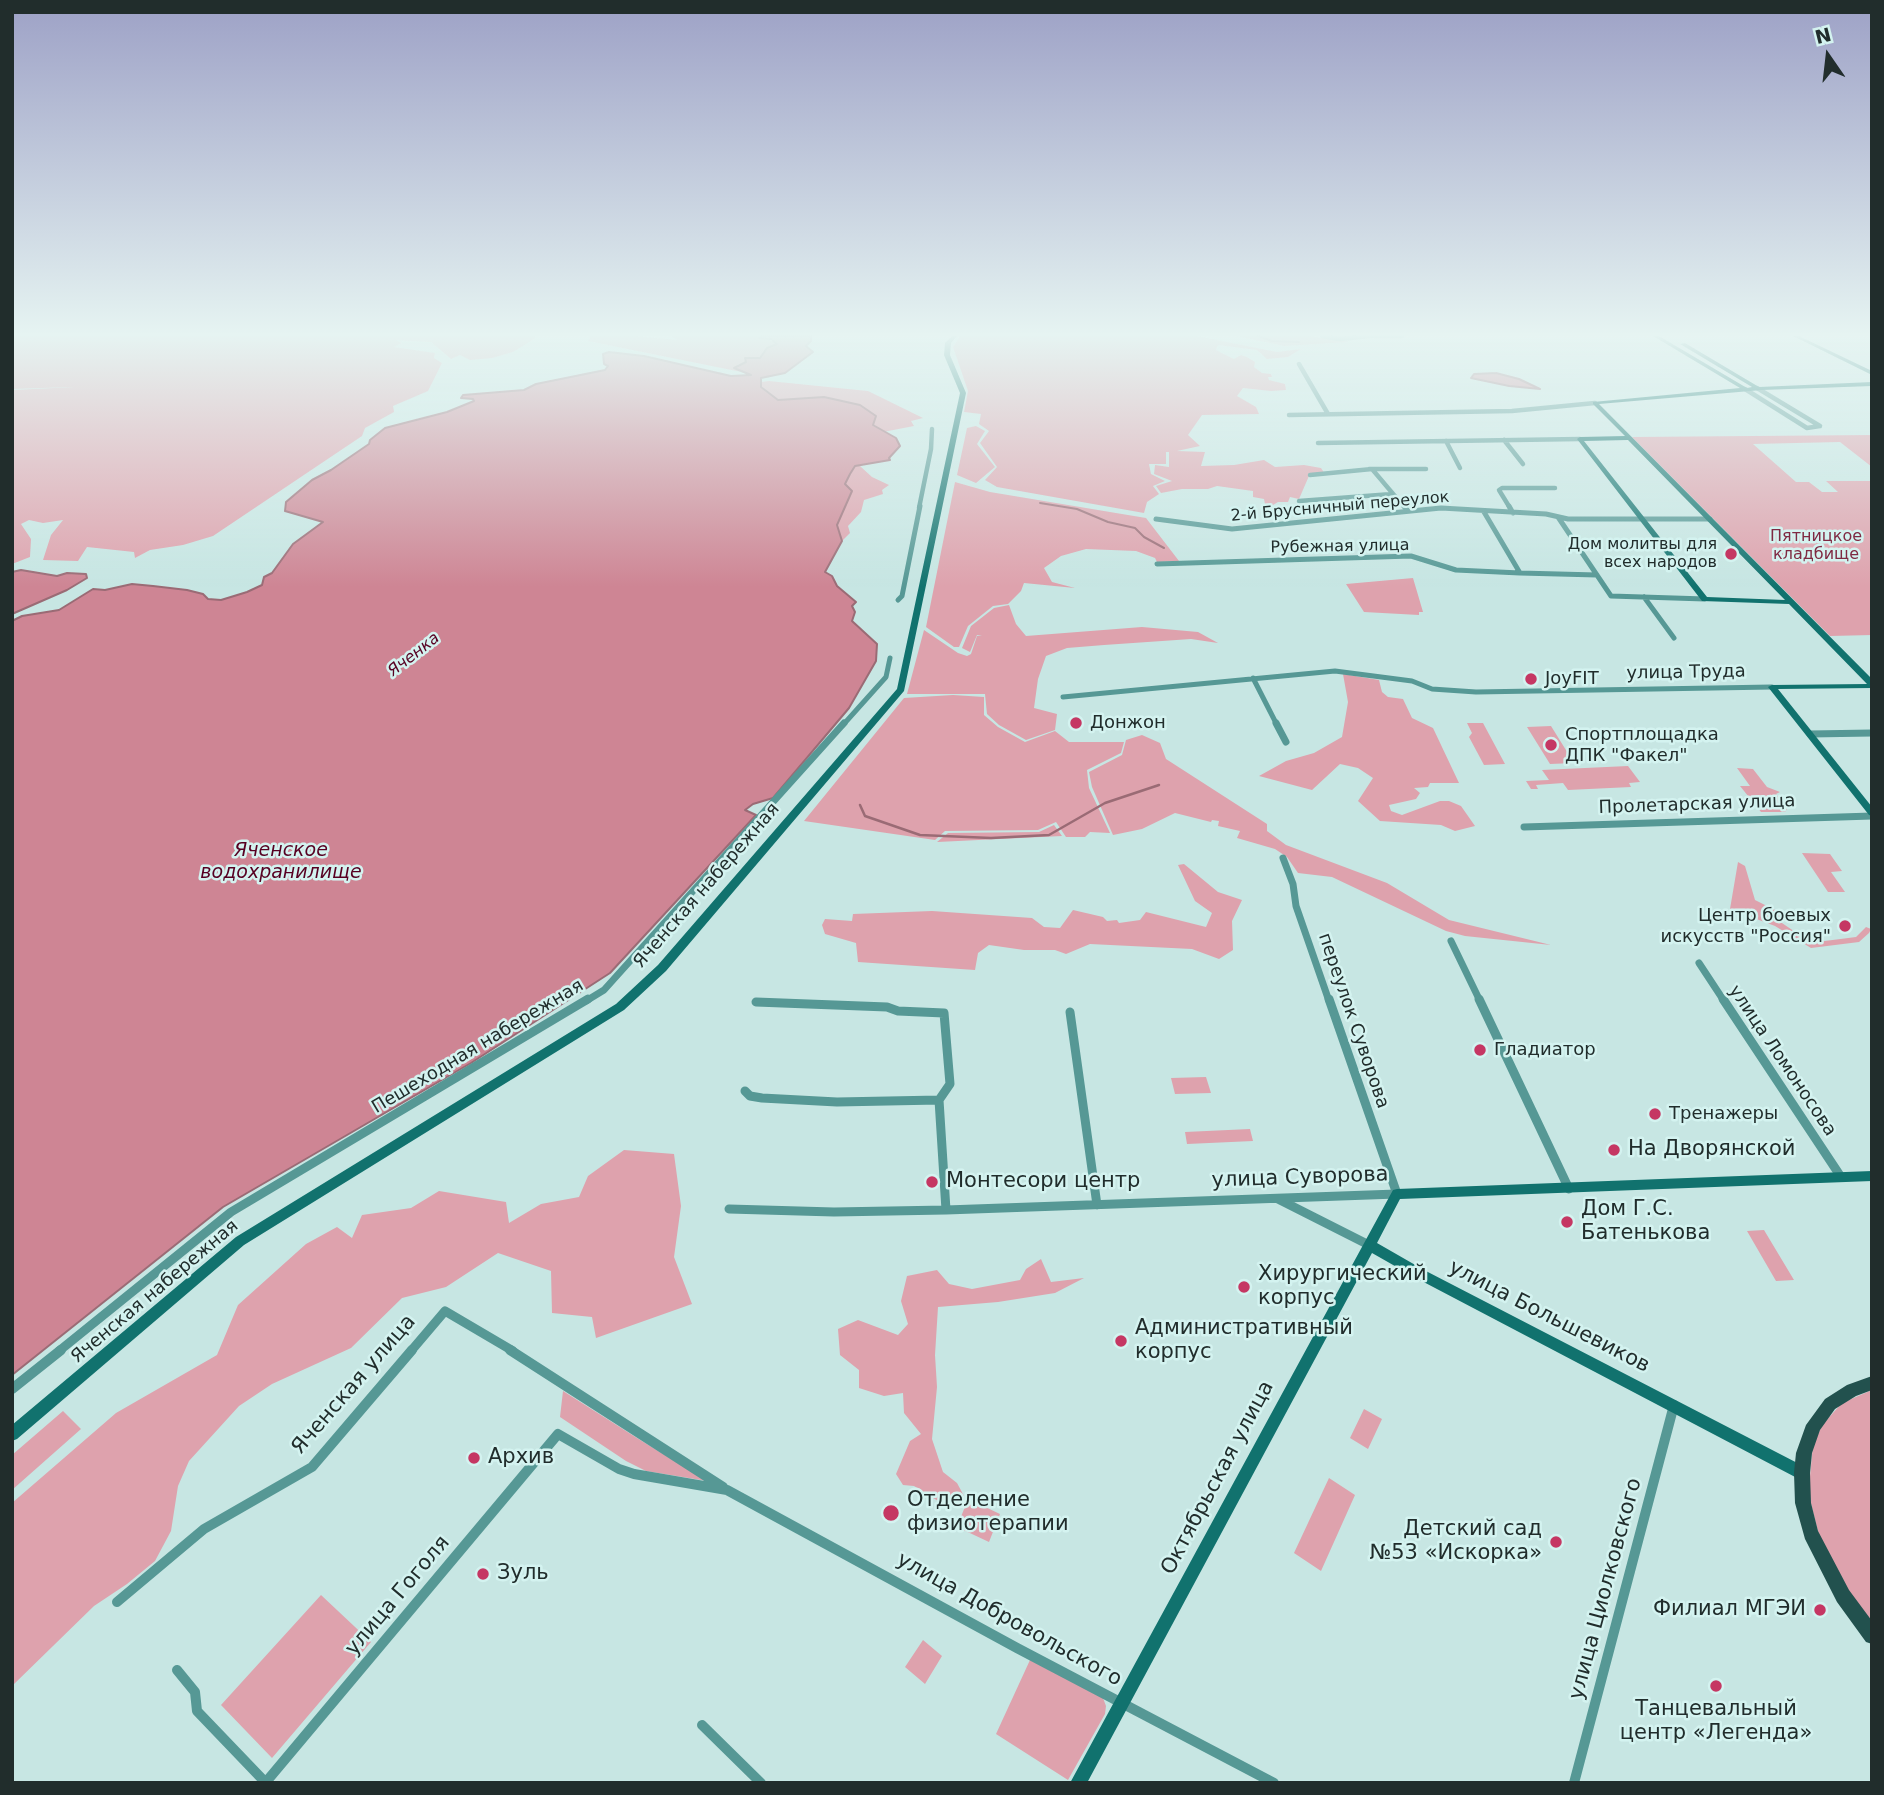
<!DOCTYPE html>
<html>
<head>
<meta charset="utf-8">
<style>
  body { margin:0 }
  #map { position:relative; width:1884px; height:1795px; overflow:hidden; background:#c7e6e3; font-family:"DejaVu Sans",sans-serif }
  canvas { display:block }
  .frame { position:absolute; inset:0; border:14px solid #212d2c; pointer-events:none }
  .north { position:absolute; left:1793px; top:21px; width:70px; height:70px; -webkit-text-stroke:5px #d4f3f0; paint-order:stroke; rotate:346deg; font-size:19px; font-weight:700; line-height:28px; text-align:center; color:#212d2c }
  .north::after { content:''; display:block; margin:auto; width:24px; height:32px; background:#212d2c; clip-path:polygon(50% 0,100% 100%,50% 72%,0 100%) }
</style>
</head>
<body>
<div id="map">
<canvas width="1884" height="1795"></canvas>
<div class="frame"></div>
<div class="north">N</div>
</div>
<script>
const g = document.querySelector('canvas').getContext('2d');
g.lineJoin = 'round';
function paint(path, color) { g.fillStyle = color; g.fill(path, 'evenodd'); }
const poly = rows => new Path2D(rows.map(r => 'M' + r).join(''));
function stroke(path, color, width, dash) { g.strokeStyle = color; g.lineWidth = width; g.lineCap = dash ? 'butt' : 'round'; g.setLineDash(dash || []); g.stroke(path); }
function label(font, color, halo, rows, align = 'center') {
  g.font = font + ' "DejaVu Sans",sans-serif'; g.lineWidth = 5; g.setLineDash([]); g.textBaseline = 'middle'; g.strokeStyle = halo; g.fillStyle = color; for (const [text, x, y, turn = 0] of rows) {
    g.save(); g.translate(x, y); g.rotate((+turn || 0) * Math.PI / 180); g.textAlign = isNaN(turn) ? turn : align; if (halo) g.strokeText(text, 0, 0); g.fillText(text, 0, 0); g.restore();
  }
}
const green = poly([
  [12,336,535,336,534,339,513,352,492,358,470,360,460,355,451,359,431,342,395,340,402,343,394,347,435,353,434,358,442,363,428,391,393,406,394,412,365,428,362,436,213,536,183,545,150,550,135,558,134,552,87,547,78,561,43,560,51,535,63,520,43,523,29,520,21,524,31,539,30,557,12,564,12,390,74,387,12,389],
  [591,336,635,336,677,340,672,336,763,336,777,344,760,358,737,365,738,371,756,375,588,341],
  [960,336,1197,336,1277,352,1301,349,1288,357,1267,359,1257,350,1218,345,1216,350,1234,359,1241,355,1247,357,1255,362,1254,367,1262,373,1271,374,1272,377,1268,377,1269,380,1285,384,1286,390,1271,391,1243,388,1237,396,1256,407,1259,414,1202,415,1188,435,1200,446,1177,451,1205,452,1201,466,1234,465,1264,460,1275,467,1304,465,1321,468,1325,474,1309,476,1299,499,1290,497,1288,502,1278,502,1266,509,1264,499,1253,497,1253,491,1217,486,1208,489,1182,489,1161,493,1156,486,1172,481,1154,474,1155,465,1169,467,1169,452,1166,452,1166,464,1149,464,1151,474,1165,481,1153,486,1159,494,1147,502,1144,513,997,487,985,480,997,467,980,443,989,431,979,424,981,414,964,412,968,391,953,347],
  [1236,336,1309,336,1349,342,1284,346],
  [769,381,868,391,923,418,911,421,914,426,883,432,873,424,778,400,761,386,761,382],
  [976,426,985,431,977,444,995,467,976,483,957,475,967,428],
  [1872,435,1872,467,1840,442,1753,444,1796,482,1809,482,1822,492,1838,492,1826,481,1872,481,1872,635,1830,636,1632,437],
  [855,466,860,466,872,477,889,485,882,490,883,494,864,500,861,512,848,526,850,533,842,541,837,525,852,491,845,484],
  [955,482,990,492,1146,518,1179,561,1157,562,1155,558,1136,551,1086,549,1061,556,1044,568,1052,582,1075,588,1024,583,1021,591,1008,604,993,606,968,626,959,647,954,647,926,627],
  [1413,578,1423,612,1419,612,1419,615,1364,612,1346,584],
  [1009,605,1016,624,1026,636,1142,627,1198,632,1218,643,1191,639,1104,645,1067,648,1046,656,1038,679,1034,708,1057,714,1055,730,1026,740,999,725,987,714,983,674,985,694,907,694,924,630,958,653,967,656,971,654,977,636,982,635,977,635,970,652,962,648,971,626,994,608],
  [1343,674,1379,680,1382,692,1388,697,1403,699,1412,718,1433,728,1459,783,1430,783,1428,787,1414,788,1420,793,1416,799,1389,805,1391,811,1402,815,1440,801,1449,801,1461,806,1475,826,1455,831,1441,825,1380,821,1358,801,1373,778,1358,768,1340,764,1312,790,1259,776,1286,761,1314,753,1342,737,1348,702],
  [953,695,984,697,984,715,998,727,1025,742,1055,731,1069,742,1124,742,1121,753,1087,770,1089,788,1110,833,1090,832,1085,837,1066,837,1056,822,1038,830,945,831,935,840,804,821,904,698],
  [1467,723,1483,723,1505,764,1484,765,1469,737,1472,733],
  [1551,726,1574,763,1550,764,1527,727],
  [1142,735,1160,743,1166,759,1267,824,1267,831,1286,845,1387,883,1449,920,1551,945,1465,936,1446,931,1332,877,1298,873,1287,857,1275,849,1237,838,1240,831,1218,826,1219,821,1212,820,1211,822,1175,813,1142,829,1113,835,1092,787,1089,772,1122,755,1126,740],
  [1628,766,1640,782,1629,783,1631,787,1568,790,1563,783,1536,785,1538,789,1531,789,1526,781,1549,780,1542,770],
  [1737,768,1753,769,1767,787,1780,792,1776,794,1787,809,1785,812,1761,812,1740,786,1750,786],
  [1054,825,1062,836,937,842,948,833,1039,832],
  [1802,853,1830,854,1842,871,1831,872,1845,892,1828,892],
  [1738,862,1745,866,1755,900,1783,914,1779,921,1807,940,1817,942,1856,937,1866,927,1871,929,1869,933,1859,942,1811,948,1775,926,1730,909],
  [1184,864,1218,892,1242,900,1232,921,1233,950,1219,959,1192,949,1090,944,1066,954,1055,950,1024,950,989,945,978,953,975,970,858,962,856,943,825,934,822,925,825,919,852,921,853,914,932,911,1032,918,1044,927,1060,928,1073,910,1103,917,1107,921,1117,920,1119,923,1140,920,1146,912,1206,927,1212,913,1195,901,1178,865],
  [1206,1077,1211,1093,1175,1094,1171,1078],
  [1250,1129,1253,1141,1187,1144,1185,1132],
  [624,1150,674,1154,681,1206,674,1257,692,1304,596,1338,592,1317,552,1313,551,1271,498,1253,446,1287,402,1298,351,1348,272,1384,239,1406,189,1461,178,1486,171,1531,155,1561,127,1584,94,1606,12,1686,12,1503,116,1413,217,1355,238,1305,306,1244,337,1227,352,1238,362,1215,411,1208,439,1191,506,1202,509,1223,541,1204,579,1197,588,1176],
  [1764,1230,1794,1280,1776,1281,1747,1231],
  [1041,1259,1051,1282,1084,1278,1055,1293,998,1302,938,1307,935,1355,937,1387,932,1439,943,1472,957,1483,964,1496,955,1501,938,1501,914,1486,903,1485,896,1474,910,1441,921,1434,904,1413,903,1393,884,1396,859,1388,859,1370,840,1355,838,1329,858,1320,898,1335,908,1324,901,1301,907,1276,937,1270,949,1284,972,1289,1020,1280,1026,1269],
  [1872,1390,1872,1627,1862,1615,1820,1539,1811,1504,1809,1487,1813,1444,1823,1424,1842,1403],
  [563,1391,637,1438,707,1481,646,1471,626,1461,560,1417],
  [1364,1409,1382,1419,1368,1449,1350,1438],
  [63,1411,81,1429,12,1490,12,1455],
  [1329,1478,1355,1495,1321,1571,1294,1553],
  [968,1499,1000,1514,989,1542,957,1527],
  [321,1595,371,1642,272,1758,221,1705],
  [923,1640,942,1656,925,1684,905,1667],
  [1030,1660,1103,1698,1106,1706,1105,1714,1068,1780,996,1734]
]);
const water = poly([
  [763,336,811,336,811,341,806,346,813,352,785,373,761,378,761,387,778,400,824,397,860,405,876,416,873,425,896,438,900,446,889,458,890,460,855,466,850,474,845,484,852,491,837,525,842,541,825,572,832,576,837,586,856,602,852,606,855,612,852,621,877,644,876,661,849,708,773,798,753,804,745,810,756,815,610,973,471,1063,223,1207,12,1375,12,621,22,616,59,610,93,589,105,590,132,584,153,586,187,590,203,594,208,599,221,600,247,592,262,585,264,577,272,573,293,544,323,522,285,511,286,502,312,480,331,470,369,444,370,440,385,428,447,412,474,401,473,399,461,398,463,395,524,390,536,384,605,370,608,366,604,364,603,354,609,352,644,356,731,376,751,375,734,368,746,362,745,358,760,358,767,348,777,344,771,339,759,338,763,336],
  [1496,373,1519,379,1540,389,1509,386,1471,378,1474,374,1496,373],
  [21,570,57,576,67,573,86,574,87,578,67,590,12,614,12,572,21,570]
]);
const streamFar1 = poly([
  [1258,336,1272,341,1299,342],
  [1040,503,1077,509,1108,522,1135,528,1144,537,1164,548]
]);
const stream = poly([
  [860,805,865,816,920,835,991,838,1049,835,1105,803,1159,785]
]);
const streetFar4 = poly([
  [1322,336,1340,339,1371,336],
  [1374,336,1402,336],
  [1299,364,1328,414],
  [1757,388,1820,426],
  [1745,389,1807,428,1820,426],
  [1289,415,1512,411,1595,403],
  [1504,440,1523,464],
  [1446,441,1460,468],
  [1318,443,1580,439],
  [1369,469,1372,469,1405,508],
  [1310,475,1372,469,1426,469],
  [1299,501,1392,494],
  [919,508,931,449,932,429],
  [1510,508,1499,490,1502,488,1555,488]
]);
const streetFar3 = poly([
  [1404,506,1408,511],
  [1509,506,1513,513],
  [1484,512,1520,573,1597,575],
  [1558,517,1611,596,1705,599],
  [1156,519,1232,529,1441,508,1546,514,1568,519,1710,519],
  [1157,564,1411,556,1456,570,1520,573],
  [1644,597,1674,638],
  [898,600,902,596,920,506],
  [1253,678,1277,725],
  [1063,697,1335,671,1412,681,1432,689,1476,692,1772,687],
  [843,725,886,677,890,658]
]);
const streetFar2 = poly([
  [1276,723,1286,742],
  [1810,734,1872,733],
  [1524,827,1872,816],
  [1283,858,1293,884,1296,906,1329,1001],
  [1451,941,1480,1001],
  [1699,963,1724,1001],
  [586,1001,604,990,844,723]
]);
const streetFar1 = poly([
  [1479,999,1569,1189],
  [1723,999,1841,1177],
  [756,1002,887,1007,898,1011,944,1013,950,1084,939,1100,946,1210],
  [1070,1012,1097,1205],
  [745,1091,750,1096,762,1098,837,1102,939,1100],
  [1278,1199,1369,1245],
  [729,1209,834,1212,946,1210,1397,1194,1329,999],
  [59,1351,231,1212,588,999],
  [411,1351,445,1311,513,1351]
]);
const street = poly([
  [510,1350,723,1487],
  [12,1389,61,1350],
  [117,1602,204,1529,312,1467,412,1350],
  [177,1670,195,1692,197,1711,266,1783],
  [702,1725,761,1783],
  [266,1782,558,1434,619,1469,634,1474,727,1490,1017,1648,1274,1783],
  [1574,1783,1674,1405]
]);
const secondary = poly([
  [952,336,957,336,951,343,950,355,966,393,904,691,666,971,624,1010,244,1245,17,1439,12,1441,12,1425,236,1237,616,1004,658,965,897,689,960,393,944,355,945,343,952,336],
  [1653,336,1659,336,1747,388,1752,387,1680,344,1685,343,1759,387,1872,382,1872,386,1762,390,1599,404,1872,679,1872,688,1778,689,1872,807,1872,816,1869,815,1768,687,1772,685,1867,684,1789,604,1702,601,1577,439,1580,437,1625,436,1593,404,1593,402,1740,388,1653,336],
  [1628,440,1785,600,1707,597,1584,441,1628,440],
  [1793,336,1799,336,1872,371,1872,375,1793,336],
  [1872,1171,1872,1181,1400,1199,1377,1243,1424,1270,1807,1468,1809,1473,1807,1478,1802,1480,1797,1478,1416,1278,1372,1253,1087,1783,1070,1783,1393,1190,1397,1189,1872,1171]
]);
const primary = poly([
  [1872,1376,1872,1390,1856,1396,1835,1409,1820,1430,1812,1453,1810,1473,1811,1503,1818,1531,1849,1590,1872,1621,1872,1644,1866,1642,1837,1602,1805,1539,1795,1503,1794,1473,1796,1453,1806,1425,1825,1399,1847,1385,1872,1376]
]);
const markers = [
  [1731,554,7,"#c53763"],
  [1531,679,7,"#c53763"],
  [1076,723,7,"#c53763"],
  [1551,745,7,"#c53763"],
  [1845,926,7,"#c53763"],
  [1480,1050,7,"#c53763"],
  [1655,1114,7,"#c53763"],
  [1614,1150,7,"#c53763"],
  [932,1182,7,"#c53763"],
  [1567,1222,7,"#c53763"],
  [1244,1287,7,"#c53763"],
  [1121,1341,7,"#c53763"],
  [474,1458,7,"#c53763"],
  [891,1513,9,"#c53763"],
  [1556,1542,7,"#c53763"],
  [483,1574,7,"#c53763"],
  [1820,1610,7,"#c53763"],
  [1716,1686,7,"#c53763"]
];
const farStreetnames = [
  ["2-й Брусничный переулок",1340,507,-5],
  ["Рубежная улица",1340,547,-1]
];
const farParknames = [
  ["Пятницкое",1816,537],
  ["кладбище",1816,555]
];
const farPoinames = [
  ["Дом молитвы для",1717,545],
  ["всех народов",1717,563]
];
const farWaternames = [
  ["Яченка",414,655,-38]
];
const streetNames = [
  ["улица Труда",1686,673,-1],
  ["Пролетарская улица",1697,805,-2],
  ["Яченская набережная",707,886,-49],
  ["переулок Суворова",1353,1021,71],
  ["Пешеходная набережная",478,1047,-31],
  ["улица Ломоносова",1782,1061,56],
  ["Яченская набережная",155,1292,-40]
];
const poiNames = [
  ["JoyFIT",1545,679],
  ["Донжон",1090,723],
  ["Спортплощадка",1565,735],
  ["ДПК \"Факел\"",1565,756],
  ["Центр боевых",1831,916,"right"],
  ["искусств \"Россия\"",1831,937,"right"],
  ["Гладиатор",1494,1050],
  ["Тренажеры",1669,1114]
];
const waterNames = [
  ["Яченское",281,851],
  ["водохранилище",281,873]
];
const nearPoinames = [
  ["На Дворянской",1628,1150],
  ["Монтесори центр",946,1182],
  ["Дом Г.С.",1581,1210],
  ["Батенькова",1581,1234],
  ["Хирургический",1258,1275],
  ["корпус",1258,1299],
  ["Административный",1135,1329],
  ["корпус",1135,1353],
  ["Архив",488,1458],
  ["Отделение",907,1501],
  ["физиотерапии",907,1525],
  ["Детский сад",1542,1530,"right"],
  ["№53 «Искорка»",1542,1554,"right"],
  ["Зуль",497,1574],
  ["Филиал МГЭИ",1806,1610,"right"],
  ["Танцевальный",1716,1710,"center"],
  ["центр «Легенда»",1716,1734,"center"]
];
const nearStreetnames = [
  ["улица Суворова",1300,1178,-2],
  ["улица Большевиков",1549,1317,27],
  ["Яченская улица",354,1385,-49],
  ["Октябрьская улица",1218,1478,-62],
  ["улица Циолковского",1606,1589,-75],
  ["улица Гоголя",398,1596,-50],
  ["улица Добровольского",1009,1620,29]
];
paint(green, '#dea2ad');
paint(water, '#ce8594');
stroke(water, '#9a6b75', 2);
stroke(streamFar1, '#9a6b75', 2);
stroke(stream, '#9a6b75', 2.5);
stroke(streetFar4, '#569895', 4.5);
stroke(streetFar3, '#569895', 5);
stroke(streetFar2, '#569895', 7);
stroke(streetFar1, '#569895', 9);
stroke(street, '#569895', 10);
paint(secondary, '#11726e');
paint(primary, '#22514e');
const sky = g.createLinearGradient(0, 0, 0, 587);
sky.addColorStop(0, '#9da1c6');
sky.addColorStop(0.57, '#e6f4f2');
sky.addColorStop(1, '#e6f4f200');
g.fillStyle = sky;
g.fillRect(0, 0, 1884, 587);
for (const [x, y, r, color] of markers) { const dot = new Path2D(); dot.arc(x, y, r, 0, 2 * Math.PI); g.fillStyle = color; g.fill(dot); stroke(dot, '#d4f3f0', 2.5); }
label('16px', '#212d2c', '#d4f3f0', farStreetnames);
label('16px', '#7f2942', '#d4f3f0', farParknames);
label('16px', '#212d2c', '#d4f3f0', farPoinames, 'right');
label('italic 16px', '#570022', '#d4f3f0', farWaternames);
label('18px', '#212d2c', '#d4f3f0', streetNames);
label('18px', '#212d2c', '#d4f3f0', poiNames, 'left');
label('italic 19px', '#570022', '#d4f3f0', waterNames);
label('21px', '#212d2c', '#d4f3f0', nearPoinames, 'left');
label('21px', '#212d2c', '#d4f3f0', nearStreetnames);
</script>
</body>
</html>
